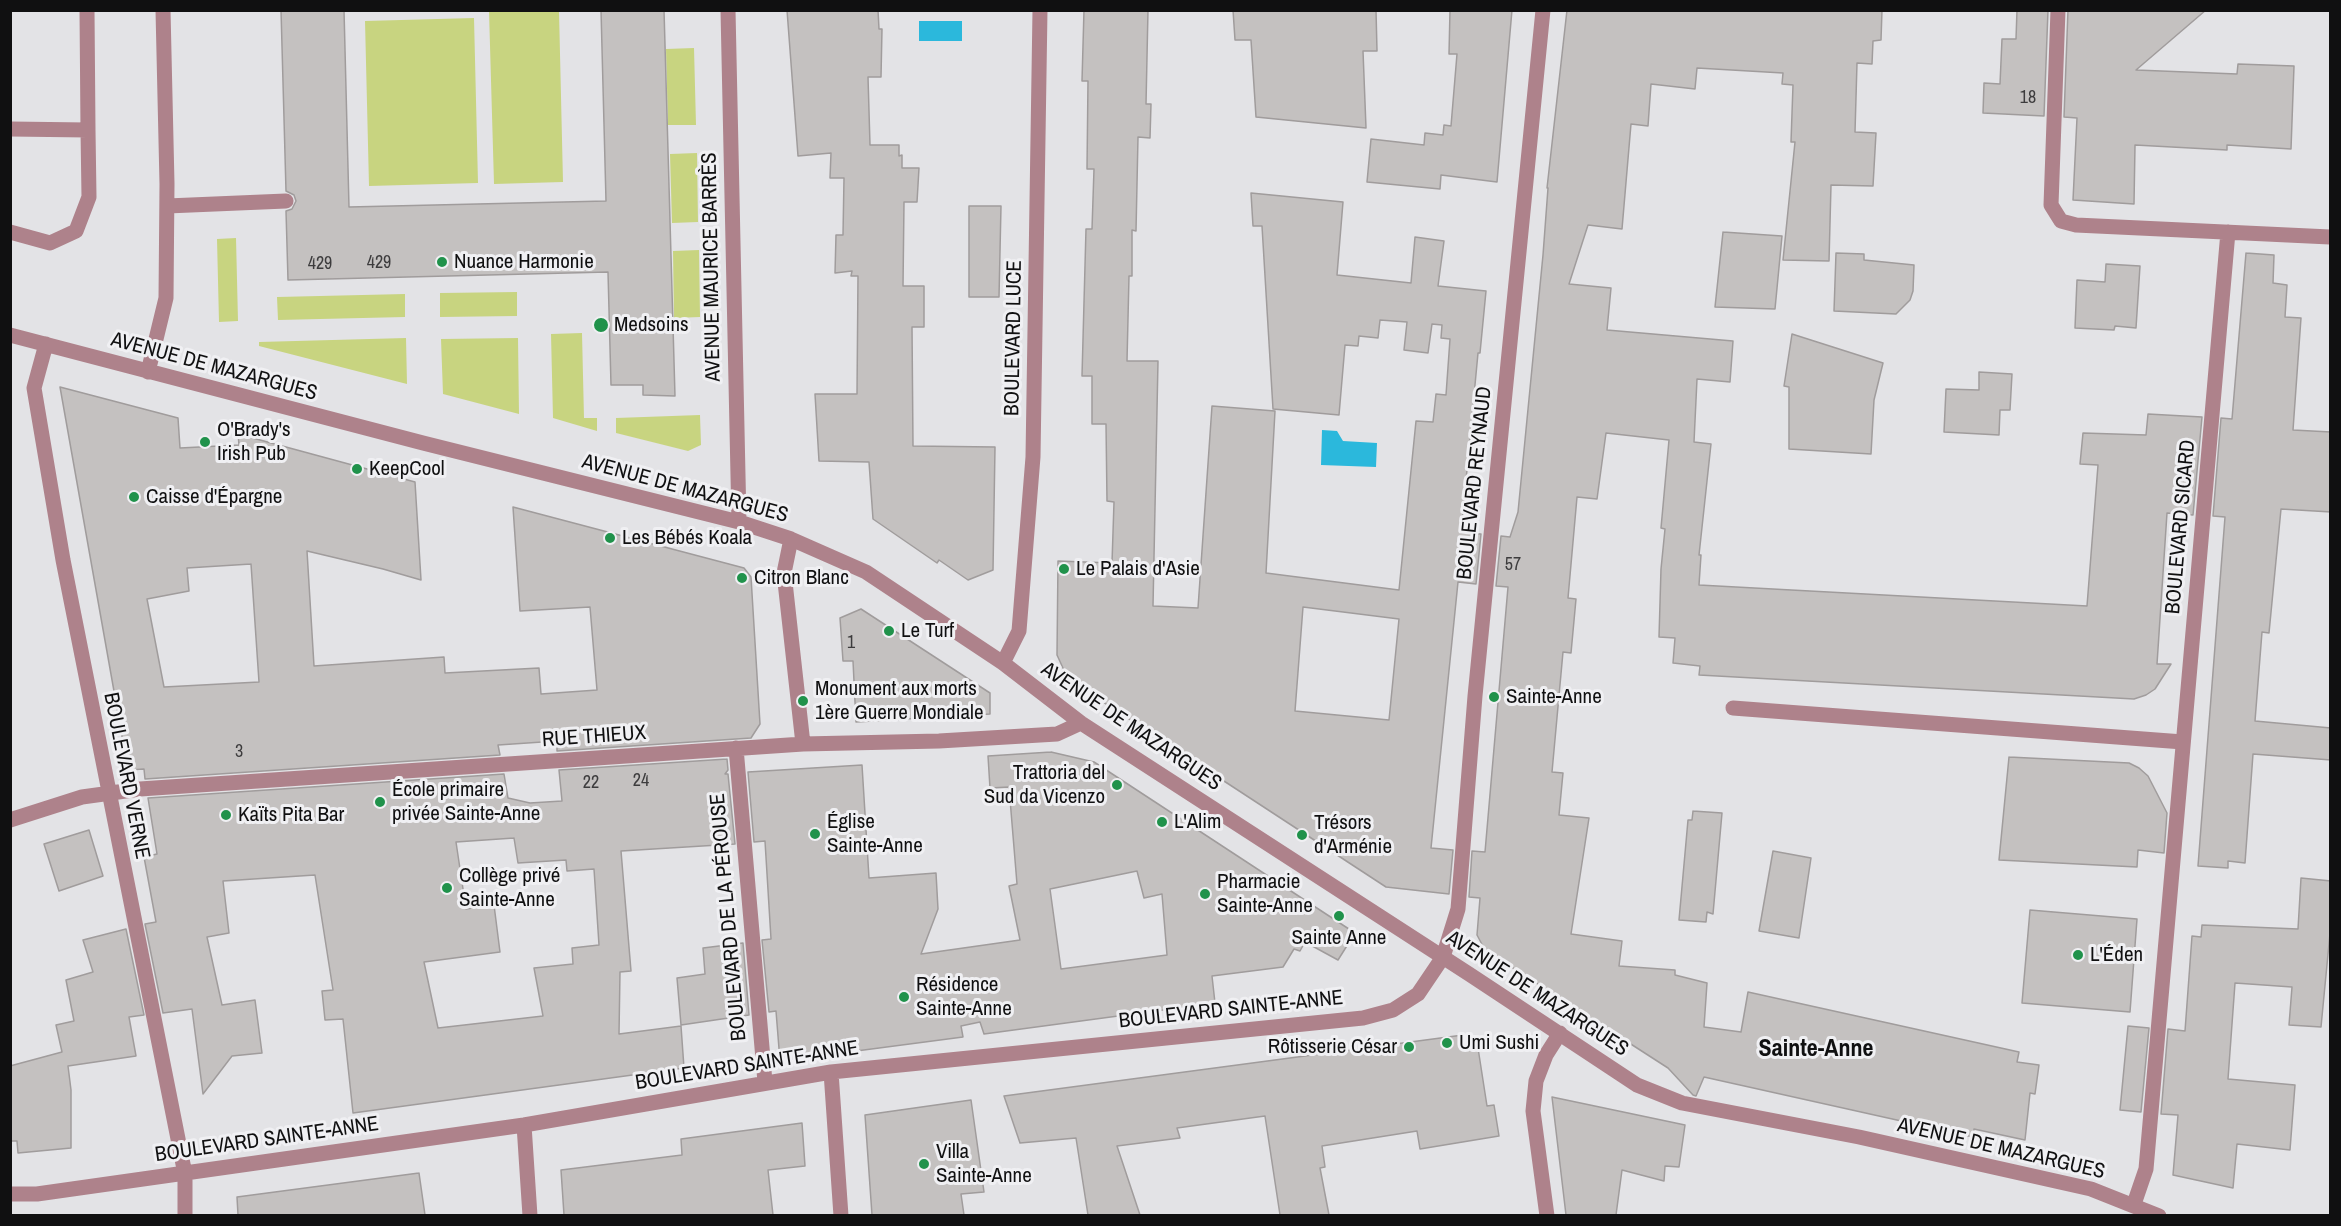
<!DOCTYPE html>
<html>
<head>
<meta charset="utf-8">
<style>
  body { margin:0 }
  #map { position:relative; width:2341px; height:1226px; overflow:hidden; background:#e3e3e6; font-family:"Archivo Narrow",sans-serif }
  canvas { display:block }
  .frame { position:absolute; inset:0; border:12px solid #101011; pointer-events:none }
</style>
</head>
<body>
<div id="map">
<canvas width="2341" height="1226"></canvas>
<div class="frame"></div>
</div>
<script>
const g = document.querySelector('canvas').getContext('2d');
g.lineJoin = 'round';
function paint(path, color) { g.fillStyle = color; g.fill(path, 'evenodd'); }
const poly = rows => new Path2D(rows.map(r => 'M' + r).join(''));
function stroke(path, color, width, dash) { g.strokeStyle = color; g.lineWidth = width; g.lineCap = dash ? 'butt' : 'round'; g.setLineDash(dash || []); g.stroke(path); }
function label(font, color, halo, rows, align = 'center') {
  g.font = font + ' "Archivo Narrow",sans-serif'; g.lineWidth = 6; g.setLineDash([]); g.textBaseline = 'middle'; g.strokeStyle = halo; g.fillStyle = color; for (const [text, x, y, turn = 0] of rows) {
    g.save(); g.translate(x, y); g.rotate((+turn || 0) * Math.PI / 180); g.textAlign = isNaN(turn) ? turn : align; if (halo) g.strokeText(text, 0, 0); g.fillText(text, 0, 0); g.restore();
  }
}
const green = poly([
  [489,11,559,11,563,182,494,184],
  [474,18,478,183,369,186,365,21],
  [694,48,696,125,668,125,666,49],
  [697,153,698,222,672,223,670,154],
  [236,238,238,321,219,322,217,239],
  [699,250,700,317,674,318,673,251],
  [517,292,517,316,440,317,440,293],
  [405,294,405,317,278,320,277,297],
  [582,333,584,418,597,418,597,431,553,418,551,334],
  [406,338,407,384,259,346,259,342],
  [518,338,519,414,443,394,441,339],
  [700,415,701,445,688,451,616,433,616,418]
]);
const water = poly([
  [919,21,962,21,962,41,919,41],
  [1322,430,1337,431,1343,441,1377,443,1376,467,1321,465]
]);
const building = poly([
  [281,10,344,10,349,207,606,201,601,10,664,10,675,396,643,395,643,385,611,385,608,272,288,280,286,211,292,209,296,201,294,195,286,191,281,10],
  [787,10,878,10,879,29,882,29,881,77,868,77,870,145,899,145,899,156,902,155,902,168,919,168,917,202,904,202,903,286,924,286,924,327,912,327,913,446,995,447,993,570,968,580,939,560,937,563,873,519,869,462,819,461,815,394,857,394,858,276,851,276,852,271,835,273,836,235,843,235,844,178,830,178,831,153,798,156,787,10],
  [1084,10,1148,10,1146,104,1151,104,1150,138,1138,137,1136,231,1132,230,1132,276,1129,276,1127,361,1158,361,1153,606,1198,608,1212,406,1275,411,1266,573,1399,590,1416,421,1433,422,1436,394,1446,395,1450,339,1441,338,1442,325,1432,324,1428,353,1404,350,1407,322,1380,320,1378,338,1359,336,1358,346,1345,345,1339,415,1273,409,1262,226,1253,226,1251,193,1343,202,1337,275,1411,283,1415,237,1444,241,1438,286,1486,291,1480,353,1478,353,1461,533,1481,534,1476,584,1458,582,1431,848,1453,850,1449,894,1386,887,1068,679,1057,655,1058,561,1112,563,1114,502,1107,501,1106,424,1092,424,1092,376,1082,376,1086,229,1092,229,1094,169,1087,169,1088,81,1082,81,1084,10],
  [1303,607,1399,619,1389,720,1295,711,1303,607],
  [1233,10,1376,10,1377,51,1363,51,1366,128,1256,117,1251,40,1235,40,1233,10],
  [1450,10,1512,10,1497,182,1441,175,1440,189,1367,182,1371,139,1424,145,1425,133,1443,135,1444,125,1451,126,1457,54,1449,54,1450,10],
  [1567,10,1882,10,1881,40,1873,41,1872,64,1857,63,1855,132,1876,133,1873,186,1831,185,1829,261,1783,260,1795,142,1791,142,1793,85,1782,84,1783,73,1697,68,1695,89,1651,84,1648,126,1631,124,1622,229,1588,225,1569,284,1611,288,1607,330,1733,341,1730,382,1697,379,1694,442,1711,444,1699,555,1701,555,1699,585,2087,606,2098,465,2080,464,2083,433,2146,435,2148,414,2202,417,2193,515,2167,513,2157,664,2171,664,2155,689,2146,695,2134,699,1699,675,1700,666,1673,663,1675,638,1659,637,1661,569,1665,529,1661,528,1669,440,1606,433,1597,499,1577,497,1568,598,1576,599,1571,653,1563,652,1552,772,1563,773,1559,815,1589,818,1571,934,1622,941,1619,966,1675,970,1675,975,1707,983,1704,1027,1741,1032,1748,992,2019,1052,2017,1062,2039,1065,2035,1094,2030,1093,2025,1140,1974,1129,1973,1137,1704,1077,1696,1096,1693,1095,1668,1068,1485,950,1477,935,1480,898,1469,897,1472,851,1485,852,1508,587,1496,586,1501,536,1510,537,1518,512,1543,255,1548,188,1547,188,1567,10],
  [2017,10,2048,10,2044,116,1983,113,1984,83,2000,84,2002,39,2016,39,2017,10],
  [2068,10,2206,10,2136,70,2237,74,2238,64,2294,66,2291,149,2227,145,2227,150,2135,145,2134,204,2073,200,2077,118,2064,117,2068,10],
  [969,206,1001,206,999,297,969,297,969,206],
  [1723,232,1782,236,1775,309,1715,307,1723,232],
  [1836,253,1864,254,1864,260,1914,265,1913,291,1910,300,1896,314,1834,311,1836,253],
  [2246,253,2274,255,2273,283,2287,285,2285,317,2301,318,2293,430,2331,432,2331,512,2281,509,2269,633,2262,632,2255,721,2331,728,2331,760,2253,754,2245,863,2228,861,2228,868,2198,866,2225,517,2213,516,2221,418,2232,419,2246,253],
  [2106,264,2140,266,2136,328,2115,326,2114,330,2075,328,2077,280,2105,282,2106,264],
  [1792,334,1883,363,1874,400,1871,454,1789,449,1789,387,1784,386,1792,334],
  [1979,372,2012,374,2010,410,2000,410,1999,435,1944,432,1946,389,1979,390,1979,372],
  [60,387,178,418,180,448,239,445,238,434,415,482,421,580,383,569,307,551,314,666,444,657,445,673,539,668,541,694,597,690,590,607,520,611,513,507,744,568,751,577,760,724,751,738,557,751,557,741,498,745,500,755,145,779,144,769,128,770,60,387],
  [251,564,259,682,164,687,147,599,189,591,187,568,251,564],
  [861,609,990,693,990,714,856,722,853,661,843,661,840,618,861,609],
  [1051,752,1094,762,1355,933,1338,960,1305,942,1300,951,1294,949,1283,967,1212,976,1215,1003,984,1034,980,1022,961,1026,963,1037,780,1061,776,1011,769,1012,762,940,771,939,765,841,754,842,748,772,862,765,869,878,936,873,938,909,921,954,1020,940,1009,886,1017,884,1009,787,990,788,988,756,1051,752],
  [1137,871,1144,898,1162,894,1167,955,1061,969,1050,889,1137,871],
  [2009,757,2129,763,2139,768,2148,776,2167,813,2164,853,2138,850,2137,867,1999,860,2009,757],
  [727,759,728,770,725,774,728,774,735,844,621,851,631,971,620,972,619,1034,681,1026,684,1068,353,1113,343,1019,325,1020,322,991,333,990,315,875,223,881,229,933,207,937,222,1005,255,1000,262,1053,232,1056,203,1094,192,1009,163,1013,145,924,156,922,144,857,157,854,148,798,504,774,508,798,530,803,562,801,559,770,727,759],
  [514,838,518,863,566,860,567,871,594,869,599,945,572,948,573,964,534,968,543,1016,438,1028,424,962,500,952,494,905,466,909,456,842,514,838],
  [1693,811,1722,813,1713,914,1707,912,1706,922,1679,920,1688,820,1692,820,1693,811],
  [89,830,103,876,59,891,44,844,89,830],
  [1773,851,1811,858,1799,938,1759,931,1773,851],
  [2301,878,2331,881,2331,923,2321,1027,2289,1025,2292,987,2235,983,2228,1079,2295,1085,2290,1150,2237,1144,2233,1188,2173,1175,2178,1115,2161,1114,2168,1029,2185,1031,2192,936,2201,937,2202,925,2298,929,2301,878],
  [2030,910,2137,919,2130,1012,2022,1003,2030,910],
  [126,929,144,1015,129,1017,136,1056,68,1066,71,1090,71,1148,18,1153,17,1141,10,1141,10,1066,62,1052,56,1025,74,1021,66,980,93,972,83,940,126,929],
  [743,943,749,1015,681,1025,677,978,705,974,703,948,743,943],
  [2128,1026,2149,1028,2141,1112,2120,1110,2128,1026],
  [1463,1035,1478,1048,1487,1106,1494,1105,1499,1136,1420,1149,1417,1131,1322,1146,1325,1167,1320,1168,1329,1215,1280,1215,1265,1116,1177,1128,1180,1138,1117,1146,1140,1215,1088,1215,1076,1138,1020,1143,1004,1096,1463,1035],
  [1552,1097,1685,1125,1679,1167,1665,1166,1664,1181,1622,1170,1616,1215,1566,1215,1552,1097],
  [971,1100,984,1192,961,1194,964,1215,872,1215,865,1115,971,1100],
  [802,1123,805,1166,768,1170,773,1215,564,1215,561,1170,682,1155,681,1139,802,1123],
  [419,1173,425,1215,238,1215,237,1197,419,1173]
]);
const minor = poly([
  [728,10,739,522],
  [2058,10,2051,205,2061,221,2076,225,2330,237],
  [10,129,88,130,87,10],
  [167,206,286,201],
  [10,232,50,243,76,231,89,197,88,130],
  [10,335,423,443,739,522,791,539,866,572,1003,663,1081,723,1469,974,1637,1085,1682,1103,1859,1137,2091,1189,2159,1216],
  [46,344,34,388,63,560,185,1174,185,1216],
  [148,372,166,298,167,184,163,10],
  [791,539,784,573,803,744],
  [1003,663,1019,631,1033,457,1040,10],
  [1733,708,2183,742],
  [736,748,765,1082],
  [10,820,82,797,140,789,803,744,939,741,1057,734,1081,723],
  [831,1072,841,1216],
  [524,1125,530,1216],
  [10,1194,37,1194,524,1125,831,1072,1363,1018,1393,1010,1418,994,1443,957,1458,909,1475,696,1543,10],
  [2134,1204,2146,1169,2228,232],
  [1547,1216,1533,1111,1536,1081,1546,1055,1560,1033]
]);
const markers = [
  [442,262,6,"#20924b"],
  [601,325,8,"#20924b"],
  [205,442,6,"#20924b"],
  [357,469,6,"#20924b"],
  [134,497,6,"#20924b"],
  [610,538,6,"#20924b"],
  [1064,569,6,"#20924b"],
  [742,578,6,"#20924b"],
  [889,631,6,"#20924b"],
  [1494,697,6,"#20924b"],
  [803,701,6,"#20924b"],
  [1117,785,6,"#20924b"],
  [380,802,6,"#20924b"],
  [226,815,6,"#20924b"],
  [1162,822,6,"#20924b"],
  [815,834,6,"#20924b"],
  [1302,835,6,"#20924b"],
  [447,888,6,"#20924b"],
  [1205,894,6,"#20924b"],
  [1339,916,6,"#20924b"],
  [2078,955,6,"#20924b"],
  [904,997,6,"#20924b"],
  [1447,1043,6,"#20924b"],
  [1409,1047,6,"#20924b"],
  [924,1164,6,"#20924b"]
];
const numberNames = [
  ["18",2028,98],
  ["429",379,263],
  ["429",320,264],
  ["57",1513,565],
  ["1",851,643],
  ["3",239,752],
  ["24",641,781],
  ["22",591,783]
];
const poiNames = [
  ["Nuance Harmonie",454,262],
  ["Medsoins",614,325],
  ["O'Brady's",217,430],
  ["Irish Pub",217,454],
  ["KeepCool",369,469],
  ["Caisse d'Épargne",146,497],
  ["Les Bébés Koala",622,538],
  ["Le Palais d'Asie",1076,569],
  ["Citron Blanc",754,578],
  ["Le Turf",901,631],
  ["Monument aux morts",815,689],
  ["1ère Guerre Mondiale",815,713],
  ["Sainte-Anne",1506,697],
  ["Trattoria del",1105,773,"right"],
  ["Sud da Vicenzo",1105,797,"right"],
  ["École primaire",392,790],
  ["privée Sainte-Anne",392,814],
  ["Kaïts Pita Bar",238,815],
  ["Église",827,822],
  ["Sainte-Anne",827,846],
  ["L'Alim",1174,822],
  ["Trésors",1314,823],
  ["d'Arménie",1314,847],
  ["Collège privé",459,876],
  ["Sainte-Anne",459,900],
  ["Pharmacie",1217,882],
  ["Sainte-Anne",1217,906],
  ["Sainte Anne",1339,938,"center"],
  ["L'Éden",2090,955],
  ["Résidence",916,985],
  ["Sainte-Anne",916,1009],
  ["Umi Sushi",1459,1043],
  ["Rôtisserie César",1397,1047,"right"],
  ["Villa",936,1152],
  ["Sainte-Anne",936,1176]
];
const streetNames = [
  ["AVENUE MAURICE BARRÈS",712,267,-91],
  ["BOULEVARD LUCE",1014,338,-89],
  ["AVENUE DE MAZARGUES",214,367,15],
  ["BOULEVARD REYNAUD",1475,483,-84],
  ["AVENUE DE MAZARGUES",685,489,15],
  ["BOULEVARD SICARD",2181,527,-85],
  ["AVENUE DE MAZARGUES",1131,727,34],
  ["RUE THIEUX",594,737,-4],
  ["BOULEVARD VERNE",126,776,79],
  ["BOULEVARD DE LA PÉROUSE",729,917,-95],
  ["AVENUE DE MAZARGUES",1537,994,33],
  ["BOULEVARD SAINTE-ANNE",1231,1010,-6],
  ["BOULEVARD SAINTE-ANNE",747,1066,-9],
  ["BOULEVARD SAINTE-ANNE",267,1140,-8],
  ["AVENUE DE MAZARGUES",2001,1149,13]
];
const quarterNames = [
  ["Sainte-Anne",1816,1050]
];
paint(green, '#c8d480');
paint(water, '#2bb8dc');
paint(building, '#c4c1c0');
stroke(building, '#a09c9c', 1.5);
stroke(minor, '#ae828b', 15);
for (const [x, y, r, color] of markers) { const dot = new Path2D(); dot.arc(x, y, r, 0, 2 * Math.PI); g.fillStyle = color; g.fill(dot); stroke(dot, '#f0f0f3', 2); }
label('18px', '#3d3c3d', null, numberNames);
label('21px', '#101011', '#f0f0f3', poiNames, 'left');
label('21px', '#101011', '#f0f0f3', streetNames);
label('bold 24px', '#101011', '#f0f0f3', quarterNames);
</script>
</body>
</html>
